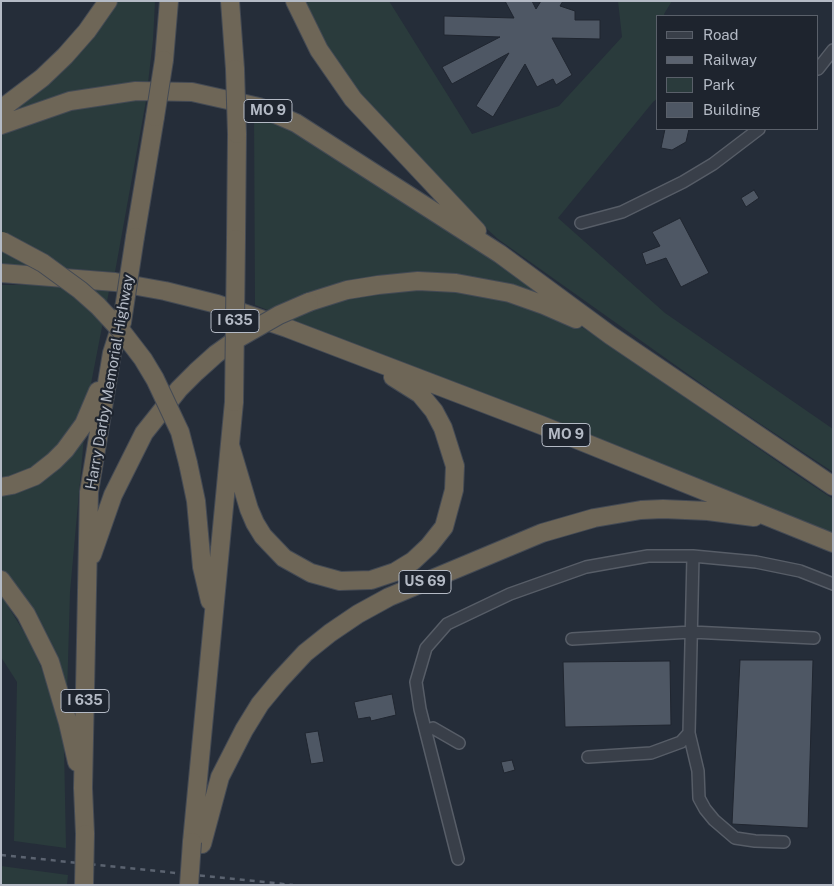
<!DOCTYPE html>
<html>
<head>
<meta charset="utf-8">
<style>
  body { margin:0 }
  #map { position:relative; width:834px; height:886px; overflow:hidden; background:#252d39; font-family:"Public Sans",sans-serif }
  canvas { display:block }
  .frame { position:absolute; inset:0; border:2px solid #b4bac5; pointer-events:none }
  .legend { position:absolute; left:656px; top:15px; width:162px; height:115px; box-sizing:border-box; background:#1e242e; border:1px solid #5a606a; margin:0; padding:6px 9px; list-style:none; font-size:15px; color:#b4bac5 }
  .legend li { display:flex; align-items:center; gap:10px; height:25px }
  .legend b { width:25px; border:1px solid #5a606a }
</style>
</head>
<body>
<div id="map">
<canvas width="834" height="886"></canvas>
<div class="frame"></div>
<ul class="legend">
<li><b style="height:6px;background:#393f49"></b>Road</li>
<li><b style="height:6px;background:#5b6370"></b>Railway</li>
<li><b style="height:14px;background:#2a3b3c"></b>Park</li>
<li><b style="height:14px;background:#4e5764"></b>Building</li>
</ul>
</div>
<script>
const g = document.querySelector('canvas').getContext('2d');
g.lineJoin = 'round';
function paint(path, color) { g.fillStyle = color; g.fill(path, 'evenodd'); }
const poly = rows => new Path2D(rows.map(r => 'M' + r).join(''));
function stroke(path, color, width, dash) { g.strokeStyle = color; g.lineWidth = width; g.lineCap = dash ? 'butt' : 'round'; g.setLineDash(dash || []); g.stroke(path); }
function label(font, color, halo, rows, align = 'center') {
  g.font = font + ' "Public Sans",sans-serif'; g.lineWidth = 4.5; g.setLineDash([]); g.textBaseline = 'middle'; g.strokeStyle = halo; g.fillStyle = color; for (const [text, x, y, turn = 0] of rows) {
    g.save(); g.translate(x, y); g.rotate((+turn || 0) * Math.PI / 180); g.textAlign = isNaN(turn) ? turn : align; if (halo) g.strokeText(text, 0, 0); g.fillText(text, 0, 0); g.restore();
  }
}
const green = poly([
  [113,1,155,1,153,40,148,83,116,85,63,95,1,118],
  [298,1,389,1,472,134,559,106,622,37,618,1,672,1,664,14,665,16,658,16,658,98,653,102,558,218,665,313,833,429,833,472,723,399,498,239,477,220,353,92],
  [147,95,115,272,24,265,1,266,1,251,9,254,1,234,1,131,53,111],
  [254,110,297,129,533,286,533,291,492,280,465,277,340,298,415,287,481,292,578,325,600,338,791,471,833,499,833,534,255,305],
  [1,285,37,285,109,291,89,394,73,431,37,468,1,481],
  [84,437,70,592,67,696,1,572,1,494],
  [1,595,29,640,40,665,51,693,58,721,64,746,66,848,14,841,17,682,1,657],
  [1,866,68,875,67,885,1,885]
]);
const building = poly([
  [505,1,532,1,536,9,541,1,563,1,560,6,575,11,575,20,600,20,600,39,552,38,572,75,556,85,553,79,537,87,525,64,493,117,476,106,509,53,452,84,442,67,500,37,444,35,444,16,514,18,505,1],
  [665,129,689,129,686,142,672,150,661,148,665,129],
  [754,190,759,198,746,207,741,198,754,190],
  [680,218,709,273,681,287,666,258,646,265,642,253,660,246,652,232,680,218],
  [740,660,813,660,808,828,732,824,740,660],
  [670,661,671,725,565,727,563,662,670,661],
  [392,694,396,715,371,721,370,717,358,719,354,702,392,694],
  [318,731,324,762,311,764,305,733,318,731],
  [512,760,515,770,504,773,501,762,512,760]
]);
const minor = poly([
  [818,69,833,50],
  [581,223,622,212,683,182,713,164,759,129],
  [693,556,689,733,698,771,699,798,705,809,714,820,735,838,755,841,784,842],
  [572,639,691,632,814,638],
  [426,731,433,728,459,743],
  [588,757,651,753,681,742,689,733],
  [458,859,420,709,416,682,426,648,447,624,510,594,586,567,648,556,693,556,756,562,800,571,833,584]
]);
const highway = poly([
  [230,1,235,69],
  [295,1,319,50,353,99,477,231],
  [164,60,169,1],
  [1,109,42,78,65,56,87,31,108,1],
  [1,125,70,101,136,91,192,92,259,107,296,123,500,254,610,335,833,486],
  [135,237,155,117],
  [236,239,237,134],
  [1,273,115,282,165,291,217,304,287,328,541,425,833,543],
  [309,302,347,290,378,285,418,281,456,283,510,293,544,305,576,319],
  [230,445,249,509,255,523,263,536,284,558,311,573,340,581,371,580,395,572,413,561,429,546,444,527,454,490,455,466,443,428,434,411,420,394,393,377],
  [188,463,196,501,202,567,210,601],
  [1,487,12,485,35,476,54,461,65,450,84,424,98,391],
  [92,555,113,495,144,433,179,389,196,372,216,354,237,339],
  [1,580,26,614,50,662,68,723,77,762],
  [85,834,83,788,89,492,112,353,122,322],
  [192,842,234,402],
  [202,844,220,777,244,730,260,704,279,681,305,653,330,633,358,614,389,597,542,533,594,518,641,510,663,509,708,511,754,517]
]);
const rail = poly([
  [1,855,293,885]
]);
const highwayBridge = poly([
  [235,69,237,134],
  [155,117,164,60],
  [2,241,43,263,80,290,98,306,123,333,143,359,155,379,180,432,188,463],
  [122,322,135,237],
  [237,339,279,315,309,302],
  [234,402,236,239],
  [84,885,85,834],
  [189,885,192,842]
]);
const shields = [
  [268,111,48],
  [235,321,48],
  [566,435,48],
  [425,582,52],
  [85,701,48]
];
const shieldNames = [
  ["MO 9",268,111],
  ["I 635",235,321],
  ["MO 9",566,435],
  ["US 69",425,582],
  ["I 635",85,701]
];
const streetNames = [
  ["Harry Darby Memorial Highway",110,382,-80]
];
paint(green, '#2a3b3c');
paint(building, '#4e5764');
stroke(building, '#202630', 1);
stroke(minor, '#575d67', 14);
stroke(highway, '#444a54', 20);
stroke(minor, '#393f49', 11);
stroke(highway, '#6e6657', 18);
stroke(rail, '#5b6370', 2.5, [5, 5]);
stroke(highwayBridge, '#444a54', 20, []);
stroke(highwayBridge, '#6e6657', 18);
for (const [x, y, w] of shields) { const box = new Path2D(); box.roundRect(x - w / 2, y - 11.5, w, 23, 4); g.fillStyle = '#1e242e'; g.fill(box); stroke(box, '#b4bac5', 1); }
label('bold 14px', '#b4bac5', null, shieldNames);
label('15px', '#b4bac5', '#1e242e', streetNames);
</script>
</body>
</html>
